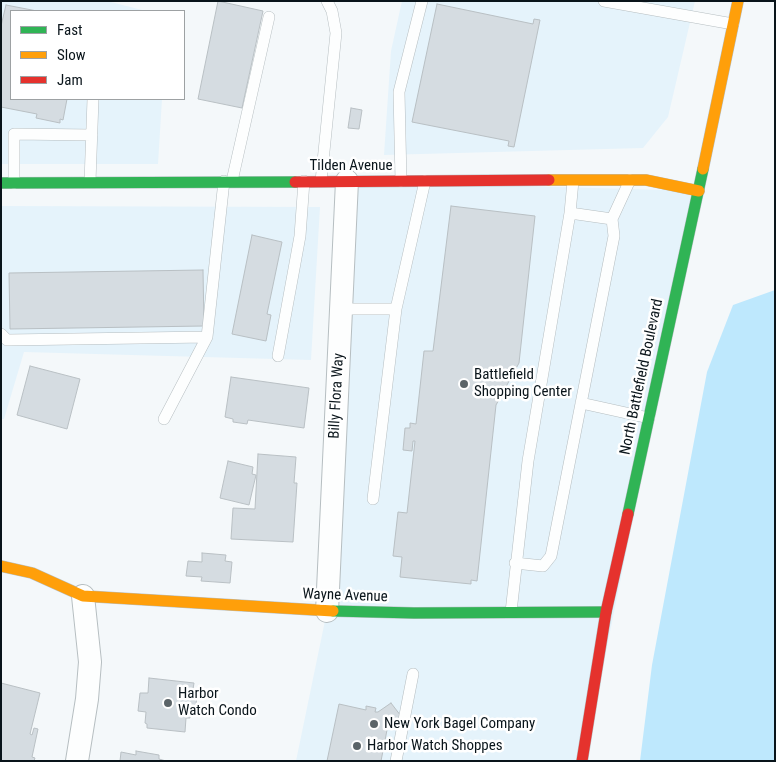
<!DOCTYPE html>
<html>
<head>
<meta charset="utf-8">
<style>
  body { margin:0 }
  #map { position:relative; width:776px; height:762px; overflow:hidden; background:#f4f8fa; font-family:"Roboto Condensed",sans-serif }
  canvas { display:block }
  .frame { position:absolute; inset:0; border:2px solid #09141a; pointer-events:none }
  .legend { position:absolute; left:10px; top:10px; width:175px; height:90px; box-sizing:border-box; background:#fff; border:1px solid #9da1a3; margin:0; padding:6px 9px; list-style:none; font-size:15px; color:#09141a }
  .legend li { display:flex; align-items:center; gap:10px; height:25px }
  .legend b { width:25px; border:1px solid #9da1a3 }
</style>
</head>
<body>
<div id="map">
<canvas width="776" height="762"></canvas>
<div class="frame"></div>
<ul class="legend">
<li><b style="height:6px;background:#30b455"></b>Fast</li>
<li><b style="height:6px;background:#ff9f0a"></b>Slow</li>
<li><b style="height:6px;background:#e5322d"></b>Jam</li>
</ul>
</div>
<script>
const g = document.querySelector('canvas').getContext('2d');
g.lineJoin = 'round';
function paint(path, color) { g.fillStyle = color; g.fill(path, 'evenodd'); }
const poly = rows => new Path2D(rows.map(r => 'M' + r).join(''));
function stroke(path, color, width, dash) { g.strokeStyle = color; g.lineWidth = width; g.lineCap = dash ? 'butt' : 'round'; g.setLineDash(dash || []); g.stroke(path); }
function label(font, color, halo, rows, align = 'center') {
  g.font = font + ' "Roboto Condensed",sans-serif'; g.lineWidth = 5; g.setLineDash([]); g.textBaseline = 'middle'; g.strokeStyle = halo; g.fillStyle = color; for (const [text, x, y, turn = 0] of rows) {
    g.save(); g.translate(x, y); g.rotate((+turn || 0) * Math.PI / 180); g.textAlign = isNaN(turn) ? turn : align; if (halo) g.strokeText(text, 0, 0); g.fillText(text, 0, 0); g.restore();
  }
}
const built = poly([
  [1,1,107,1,146,11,11,11,11,99,162,99,158,164,1,164],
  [402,1,695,1,668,117,643,148,384,155,391,51],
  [347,181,699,191,584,761,296,761,327,611],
  [1,206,320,207,311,360,24,352,4,419,1,419]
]);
const green = poly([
  [775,290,775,761,640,761,652,665,707,372,733,305]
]);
const building = poly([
  [218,1,263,11,242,108,198,99,218,1],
  [437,4,533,24,534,19,540,20,514,147,508,146,509,141,412,122,437,4],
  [6,5,37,11,11,11,11,99,67,99,63,120,60,119,60,123,36,118,37,114,1,107,1,26,6,5],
  [351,108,362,110,359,129,348,128,351,108],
  [451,206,535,216,519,363,496,405,477,581,471,580,471,584,400,577,402,557,393,556,398,512,407,513,415,441,413,441,412,451,403,450,405,428,410,428,410,423,416,424,424,351,433,351,451,206],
  [252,235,282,242,267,314,271,315,266,341,232,334,252,235],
  [203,270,204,326,10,329,9,273,203,270],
  [30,366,80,379,67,429,17,415,30,366],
  [231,377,309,388,304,428,248,420,247,424,233,422,233,419,225,417,231,377],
  [258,454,296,457,294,483,297,483,293,542,231,539,233,508,255,509,258,454],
  [228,461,253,467,252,474,256,475,249,505,220,498,228,461],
  [202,553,226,555,225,561,232,562,230,583,201,581,202,577,186,576,188,561,202,562,202,553],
  [149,678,194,683,192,695,197,696,195,712,191,712,190,718,186,718,185,732,147,728,147,724,145,723,146,712,138,711,140,693,148,693,149,678],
  [1,683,40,693,30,734,32,735,34,728,38,729,32,757,35,758,34,761,1,761,1,683],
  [391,703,401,716,387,730,381,761,327,761,339,704,366,710,366,706,376,708,375,712,378,712,391,703],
  [136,751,159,755,159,759,166,761,120,761,121,752,136,755,136,751]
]);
const lane = poly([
  [604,1,733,24],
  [232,181,269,17],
  [321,181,336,33,332,11,327,1],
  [401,181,399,92,422,1],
  [90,182,93,99],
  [14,183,14,134,92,135],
  [612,219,630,180],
  [342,309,396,309,425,181],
  [1,334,7,340,207,337],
  [278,356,300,236,304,181],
  [581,403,649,418],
  [164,419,207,337,224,181],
  [373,499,396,309],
  [515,563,543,566,551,556,614,236,612,219,570,213],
  [511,612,528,461,570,213,573,181],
  [396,761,413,674]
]);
const street = poly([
  [327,611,347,181],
  [77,761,87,699,90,662,83,596]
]);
const fast = poly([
  [1,183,295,182],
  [628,514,703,169],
  [333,611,414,613,606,612]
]);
const slow = poly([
  [703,169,738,1],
  [549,180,646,180,699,191],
  [1,566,32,573,83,596,333,611]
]);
const jam = poly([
  [295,182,549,180],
  [582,761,606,612,628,514]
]);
const markers = [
  [464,384,5,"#5b6468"],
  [168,703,5,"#5b6468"],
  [374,724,5,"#5b6468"],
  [357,746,5,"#5b6468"]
];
const streetNames = [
  ["Tilden Avenue",351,166],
  ["North Battlefield Boulevard",642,377,-78],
  ["Billy Flora Way",337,396,-87],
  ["Wayne Avenue",345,596,2]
];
const poiNames = [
  ["Battlefield",474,375],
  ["Shopping Center",474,392],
  ["Harbor",178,694],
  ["Watch Condo",178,711],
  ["New York Bagel Company",384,724],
  ["Harbor Watch Shoppes",367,746]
];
paint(built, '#e5f3fb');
paint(green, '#bee8fd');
paint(building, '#d5dce1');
stroke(building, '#b9c0c4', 1);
stroke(lane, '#b6bec1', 12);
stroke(street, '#b6bec1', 24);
stroke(fast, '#b6bec1', 12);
stroke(slow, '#b6bec1', 12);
stroke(jam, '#b6bec1', 12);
stroke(lane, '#fdfefe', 11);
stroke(street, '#fdfefe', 22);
stroke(fast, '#30b455', 11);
stroke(slow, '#ff9f0a', 11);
stroke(jam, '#e5322d', 11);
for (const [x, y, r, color] of markers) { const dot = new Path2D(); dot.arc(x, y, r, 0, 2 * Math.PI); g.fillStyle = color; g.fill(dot); stroke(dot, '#fff', 2); }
label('15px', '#09141a', '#fff', streetNames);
label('15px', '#09141a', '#fff', poiNames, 'left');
</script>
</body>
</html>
